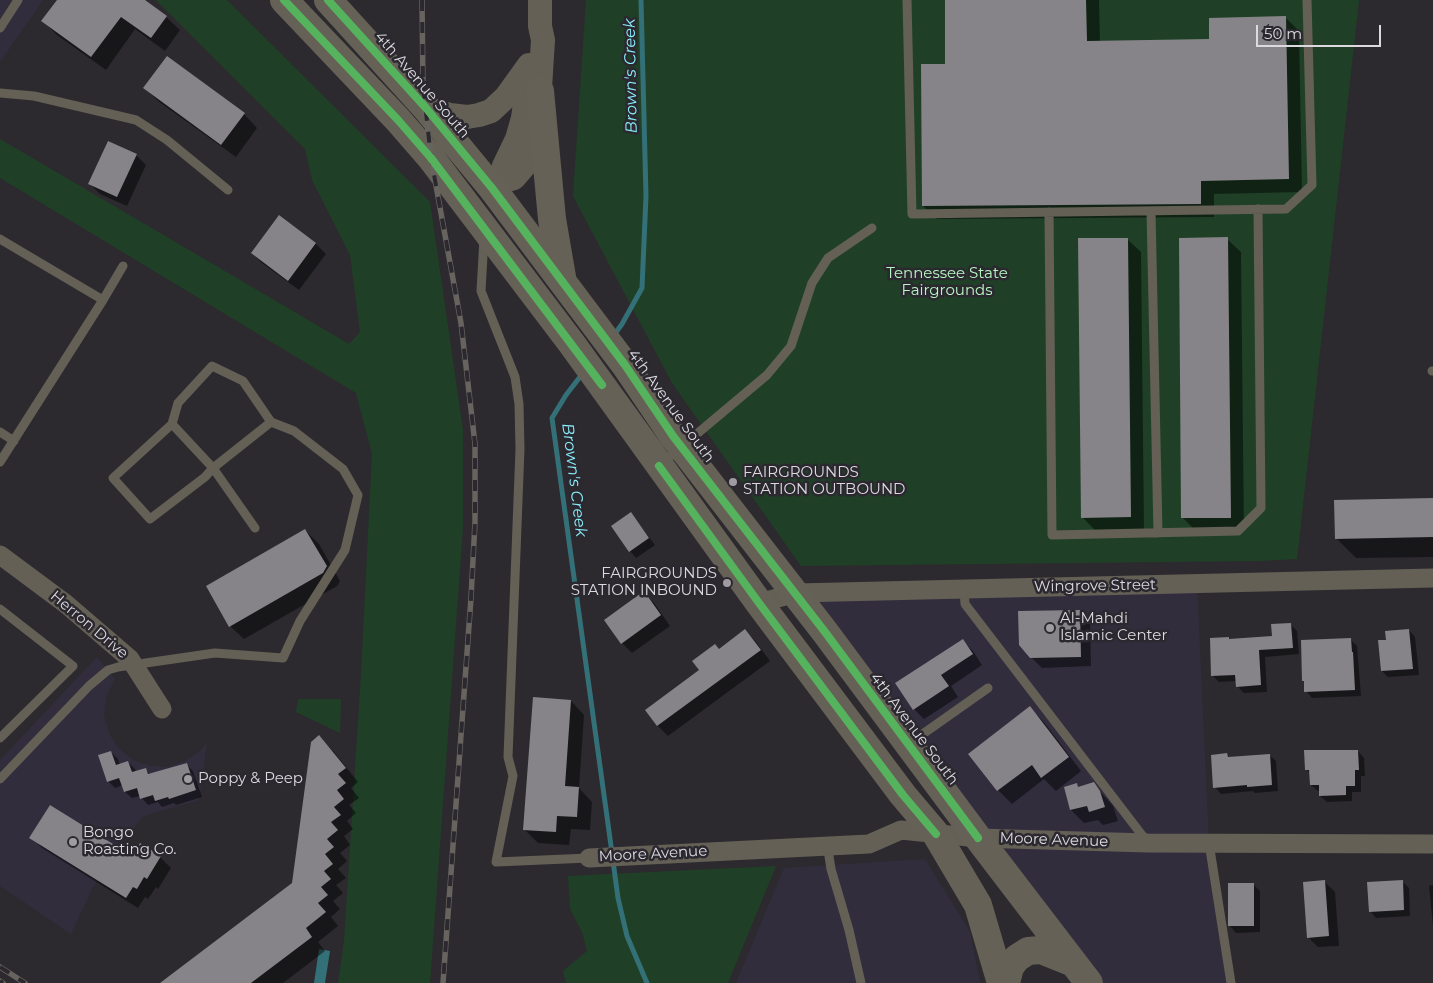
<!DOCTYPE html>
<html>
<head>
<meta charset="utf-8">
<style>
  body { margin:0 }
  #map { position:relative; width:1433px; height:983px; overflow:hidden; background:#2c2a2e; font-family:Montserrat,sans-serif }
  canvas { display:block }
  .scale { position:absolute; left:1256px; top:25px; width:125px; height:22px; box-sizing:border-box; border:2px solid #dcdadf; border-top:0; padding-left:6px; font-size:15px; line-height:18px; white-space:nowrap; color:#dcdadf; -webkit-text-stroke:4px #2b2830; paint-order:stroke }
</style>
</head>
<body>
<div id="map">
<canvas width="1433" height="983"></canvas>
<div class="scale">50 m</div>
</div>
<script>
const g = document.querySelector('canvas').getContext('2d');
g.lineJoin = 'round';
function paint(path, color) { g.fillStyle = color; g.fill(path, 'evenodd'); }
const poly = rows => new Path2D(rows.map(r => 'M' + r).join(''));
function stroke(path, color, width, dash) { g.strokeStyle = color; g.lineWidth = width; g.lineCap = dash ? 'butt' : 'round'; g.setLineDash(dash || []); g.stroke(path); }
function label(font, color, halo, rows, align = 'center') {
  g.font = font + ' Montserrat,sans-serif'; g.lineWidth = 5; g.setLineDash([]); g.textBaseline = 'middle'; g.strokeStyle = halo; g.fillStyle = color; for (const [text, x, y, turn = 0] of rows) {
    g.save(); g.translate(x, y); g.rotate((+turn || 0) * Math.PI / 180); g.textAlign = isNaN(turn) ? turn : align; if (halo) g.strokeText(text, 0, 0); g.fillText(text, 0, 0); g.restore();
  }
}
const commercial = poly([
  [0,0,43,0,0,62],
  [1197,584,1209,843,1231,983,1089,983,796,593],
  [97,657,115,679,106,697,104,715,109,733,117,747,133,760,150,766,168,767,185,761,200,751,207,742,199,800,144,816,126,837,92,889,71,934,0,886,0,760],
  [925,859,970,932,980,983,736,983,784,868]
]);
const green = poly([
  [156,0,227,0,430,202,463,430,463,527,430,983,338,983,344,941,361,674,372,454,356,393,0,178,0,139,349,344,360,332,350,255,312,180,305,149],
  [586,0,1359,0,1297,559,1260,561,801,566,672,383,573,196],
  [298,699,341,699,340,733,296,712],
  [776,866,728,983,566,983,563,971,587,951,582,932,570,909,568,876]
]);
const water = poly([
  [319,949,330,951,325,983,314,983]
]);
const shadow = poly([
  [58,0,142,0,166,17,180,30,165,51,135,29,106,70,57,35,43,21],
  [946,0,1099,0,1100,42,1210,41,1286,18,1299,31,1302,192,1214,194,1214,217,937,219,923,206,946,65],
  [145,88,244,114,257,128,236,157,158,101],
  [136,155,146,165,127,206,100,194,89,183],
  [279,217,316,244,326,254,299,290,262,263,252,253],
  [1127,239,1141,252,1144,530,1096,531,1082,517],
  [1227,239,1241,252,1244,531,1196,531,1183,518],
  [1433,499,1433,557,1356,558,1336,538],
  [631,514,655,545,636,558,630,551],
  [305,530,319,544,340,581,337,586,244,639,230,626],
  [644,593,654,603,670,626,632,653,622,643],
  [1080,611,1090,621,1091,666,1042,668,1031,657],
  [1290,624,1297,631,1299,654,1265,657,1267,692,1244,693,1237,686,1237,681,1219,682,1212,675,1229,638,1230,640,1274,637],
  [1409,630,1415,637,1419,675,1388,677,1382,671,1387,641],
  [745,631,755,641,770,661,668,736,658,726,647,710,701,670,720,650],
  [1351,640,1357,646,1361,696,1312,698,1306,691,1305,682,1303,680],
  [963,641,973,651,982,665,951,686,958,697,924,719,914,709],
  [571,701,584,715,579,788,592,802,590,830,571,829,569,845,538,843,524,829],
  [1030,708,1043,721,1081,771,1056,791,1044,779,1012,804,998,790,970,754],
  [319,737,333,751,358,782,351,788,359,798,349,805,356,813,347,821,353,829,344,836,350,845,340,853,347,861,338,869,346,878,336,885,343,893,333,901,340,909,331,917,338,926,318,942,325,951,283,983,172,983,293,884],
  [1358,751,1364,758,1365,776,1361,776,1361,792,1352,792,1352,801,1327,802,1320,796,1320,791,1318,791,1311,785,1311,774,1306,769],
  [111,752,118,759,120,765,128,762,135,769,136,772,145,769,151,775,187,765,193,771,202,797,176,805,174,803,162,807,158,802,148,805,140,796,132,798,125,792,123,785,115,788,108,781],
  [1227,755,1230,758,1269,755,1276,761,1278,791,1255,793,1253,791,1221,794,1215,787],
  [1093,784,1113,806,1118,821,1103,825,1098,820,1084,823,1071,810,1076,785,1079,788],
  [31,837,129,856,160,857,171,868,158,889,156,887,148,899,145,897,138,908,42,848],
  [1402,881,1409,888,1410,916,1376,918,1370,911],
  [1325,882,1335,892,1339,946,1318,947,1308,937],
  [1253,884,1260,891,1260,932,1236,933,1230,926],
  [1433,885,1433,926,1429,886]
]);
const stream = poly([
  [614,335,622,324,642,288,646,196,641,0],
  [583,373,566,395,552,418,612,853],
  [613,861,618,898,627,936,647,983]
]);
const building = poly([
  [57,0,145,0,167,16,151,38,121,17,91,57,41,21],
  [945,0,1086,0,1087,41,1209,39,1209,18,1286,16,1289,179,1201,181,1201,204,922,206,921,64,945,64],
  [167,56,245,113,221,145,143,88],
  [108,141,137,154,117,197,88,184],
  [279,215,316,243,288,281,251,253],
  [1228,237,1231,518,1181,518,1179,238],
  [1078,238,1128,238,1131,517,1081,518],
  [1433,498,1433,537,1335,539,1334,500],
  [631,512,649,538,629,552,611,526],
  [305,529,327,566,323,573,229,627,206,586],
  [644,591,661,615,621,644,604,620],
  [1080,610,1081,657,1030,658,1019,645,1018,611],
  [1291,623,1293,648,1259,650,1261,685,1236,687,1235,675,1211,676,1210,638,1229,637,1229,639,1272,636,1271,624],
  [745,629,761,650,657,726,645,710,699,670,692,661,715,644,719,649],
  [1409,629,1413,669,1381,671,1378,640,1386,640,1385,631],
  [1351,638,1352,652,1353,652,1355,690,1304,692,1304,681,1302,681,1301,640],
  [963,639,973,654,941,675,949,686,913,710,895,683],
  [533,697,571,700,565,786,579,787,577,817,557,816,556,832,523,830],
  [1030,706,1069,757,1041,778,1032,765,997,791,968,754],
  [319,735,346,768,338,774,346,783,337,790,344,799,334,807,341,815,331,822,338,830,327,839,334,847,325,854,333,864,324,871,331,879,321,887,328,895,318,903,326,912,306,928,312,937,251,983,160,983,292,883,311,742],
  [1304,750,1358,750,1359,770,1355,770,1355,786,1346,786,1346,795,1319,796,1319,785,1310,785,1309,770,1305,770],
  [111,751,116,765,128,761,132,772,146,768,148,774,187,763,196,790,169,799,168,797,155,801,153,795,140,799,137,788,124,792,119,778,107,782,98,755],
  [1227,753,1228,757,1270,754,1272,785,1247,787,1247,785,1213,788,1211,755],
  [1094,782,1100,791,1105,807,1089,812,1087,806,1070,810,1064,787,1077,783,1078,787],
  [50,805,129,854,130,853,133,855,140,843,161,856,147,879,144,877,137,889,133,887,126,898,29,838],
  [1325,880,1329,936,1307,938,1303,882],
  [1403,880,1404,910,1369,912,1367,882],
  [1228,883,1254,883,1254,926,1228,926]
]);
const service = poly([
  [907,0,912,214,1286,209,1312,185,1307,0],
  [0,28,18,0],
  [0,93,34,96,136,120,167,140,228,190],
  [1151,211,1158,533],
  [1049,212,1052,535,1238,531,1261,508,1258,209],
  [484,238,481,291,515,377,519,404,520,449,508,757,513,776,496,862,589,858],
  [0,239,103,300,0,462],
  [103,300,123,266],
  [1432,371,1433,371],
  [172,424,113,478,150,519,205,477,213,468,255,528],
  [0,432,14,441],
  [661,464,767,375,791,346,812,283,828,258,872,228],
  [964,590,965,604,1148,843],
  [0,609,73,666,0,738],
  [910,743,988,688],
  [0,779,89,686,108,670,118,667,215,653,283,658,300,621,345,550,358,495,343,469,294,431,271,422,213,468,172,424,178,403,212,366,243,381,271,422],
  [1209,843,1231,983],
  [831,845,829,856,831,869,849,930,861,983]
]);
const minor = poly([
  [0,555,66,604,130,659,162,709],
  [759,603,796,593,1433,578],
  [589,858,869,844,901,830,978,838,1010,839,1148,843,1433,844]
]);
const tertiary = poly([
  [426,108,450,115,467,117,479,115,491,111,506,97,529,65],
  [498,183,514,178,527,163,537,136,543,40,540,26,540,0],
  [498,183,504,166,517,139,523,118,527,90]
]);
const primary = poly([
  [284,0,398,120,431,158,572,344,759,603,903,795,936,834,978,905,1001,983],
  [328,0,426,108,492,188,625,365,673,436,825,632,978,838,1089,983],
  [540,91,552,219,562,277],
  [1006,983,1010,967,1017,958,1028,951,1041,950,1071,962]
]);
const rail = poly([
  [422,0,423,85,431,158,461,323,475,444,475,522,471,598,443,983],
  [0,967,25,983],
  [0,981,3,983]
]);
const cycleway = poly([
  [284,0,398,120,431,158,602,385],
  [328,0,426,108,492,188,625,365,673,436,825,632,978,838],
  [659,466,759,603,903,795,936,834]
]);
const markers = [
  [733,482,5,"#9e9ca1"],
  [727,583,5,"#9e9ca1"],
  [1050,628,5,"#9e9ca1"],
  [188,779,5,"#9e9ca1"],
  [73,842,5,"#9e9ca1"]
];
const streetNames = [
  ["4th Avenue South",422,85,49],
  ["4th Avenue South",671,406,54],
  ["Wingrove Street",1095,586,-1],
  ["Herron Drive",89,625,40],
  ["4th Avenue South",914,729,53],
  ["Moore Avenue",1054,840,2],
  ["Moore Avenue",653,854,-3]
];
const parkNames = [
  ["Tennessee State",947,274],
  ["Fairgrounds",947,291]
];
const poiNames = [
  ["FAIRGROUNDS",743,473],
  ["STATION OUTBOUND",743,490],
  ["FAIRGROUNDS",717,574,"right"],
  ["STATION INBOUND",717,591,"right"],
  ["Al-Mahdi",1060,619],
  ["Islamic Center",1060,636],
  ["Poppy & Peep",198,779],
  ["Bongo",83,833],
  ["Roasting Co.",83,850]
];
const waterNames = [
  ["Brown's Creek",631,76,-91],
  ["Brown's Creek",574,480,83]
];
paint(commercial, '#322d3d');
paint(green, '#1f4027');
paint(water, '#347077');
paint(shadow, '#0007');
stroke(stream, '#347077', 5);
paint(building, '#868488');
stroke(service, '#646056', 9);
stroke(minor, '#646056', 19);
stroke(tertiary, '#646056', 24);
stroke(primary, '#666156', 28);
stroke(rail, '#67635f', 5.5);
stroke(rail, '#2b2830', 4, [11]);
stroke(cycleway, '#56b35d', 8);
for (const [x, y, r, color] of markers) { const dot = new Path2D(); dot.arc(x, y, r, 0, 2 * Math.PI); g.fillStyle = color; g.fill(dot); stroke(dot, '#2b2830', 2); }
label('15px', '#dcdadf', '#2b2830', streetNames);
label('15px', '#b6f7c1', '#2b2830', parkNames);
label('15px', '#dcdadf', '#2b2830', poiNames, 'left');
label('italic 16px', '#88effb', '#2b2830', waterNames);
</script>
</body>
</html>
